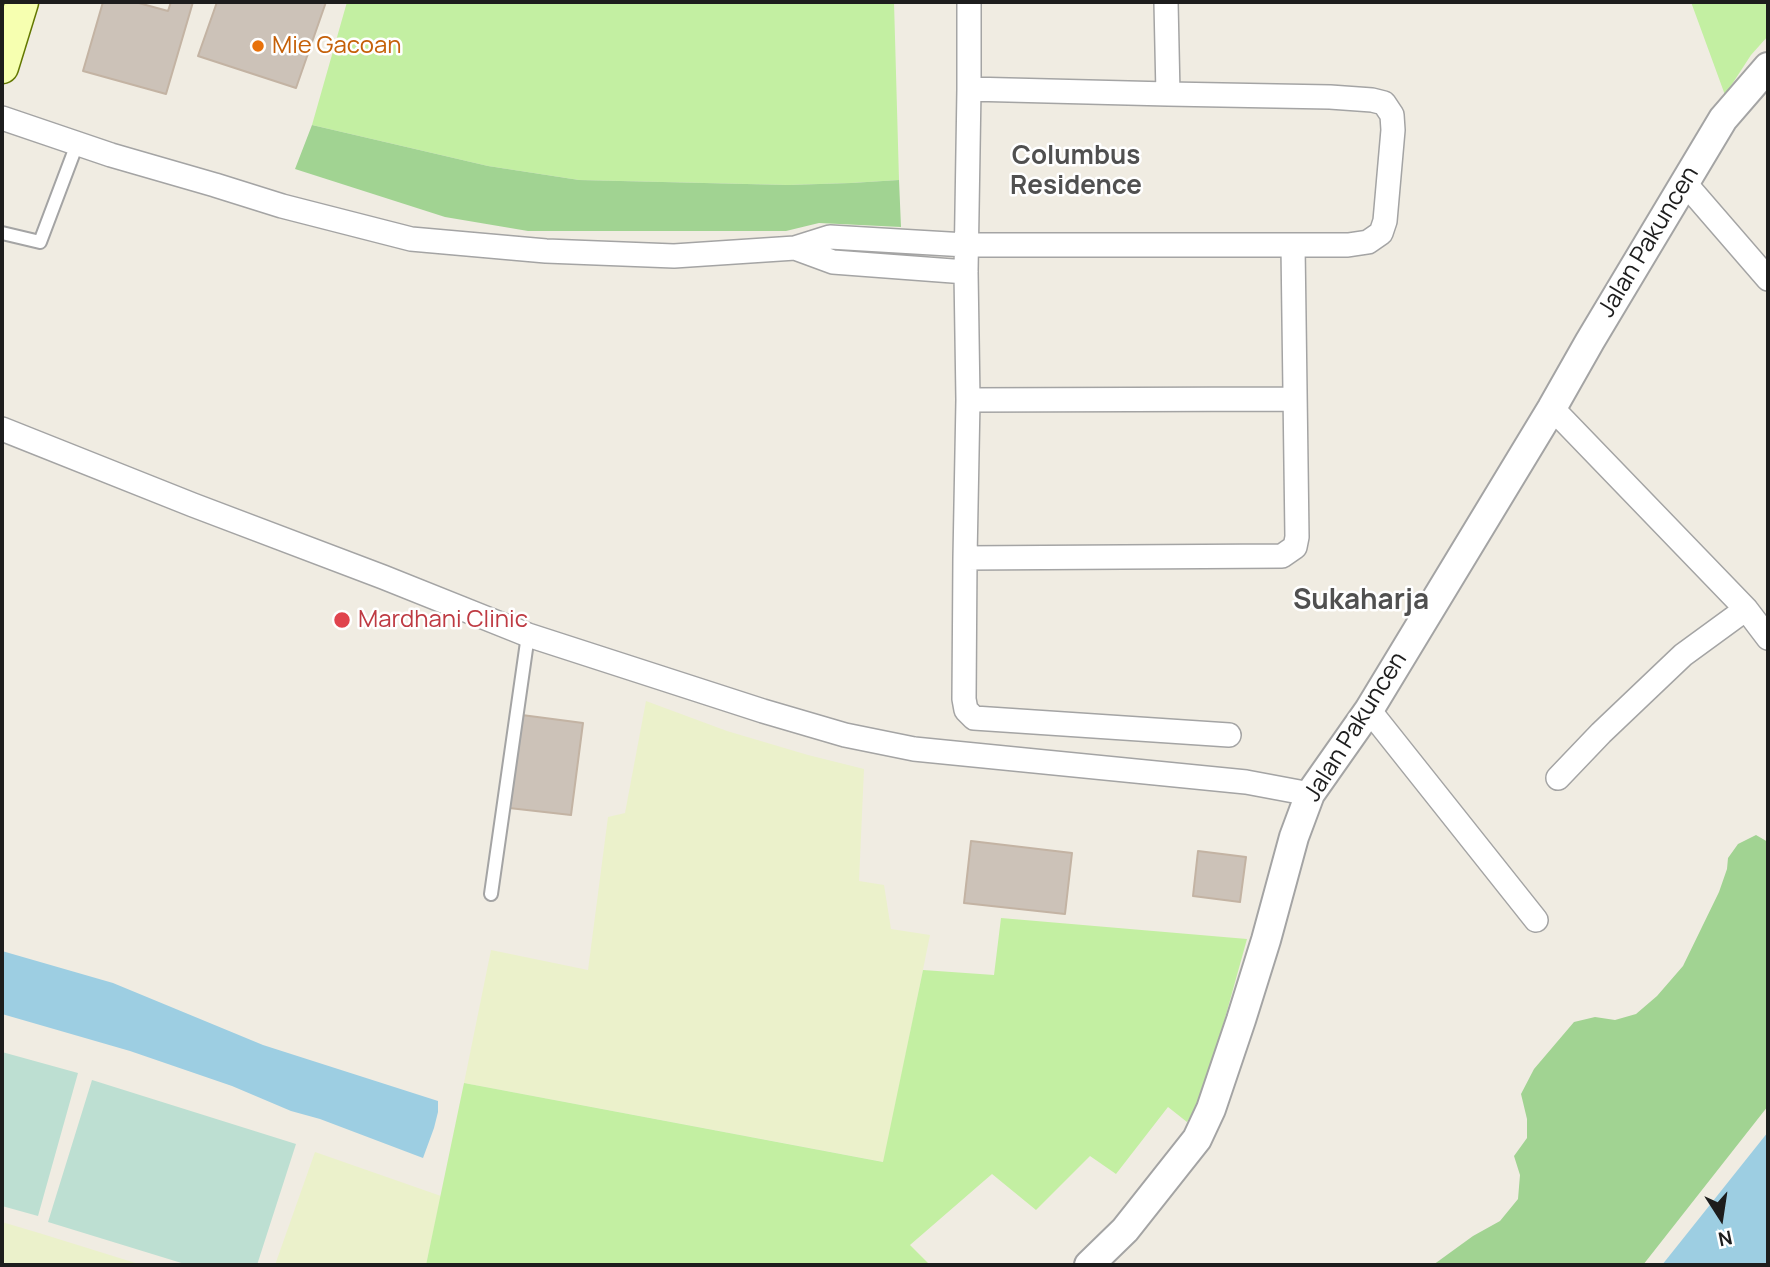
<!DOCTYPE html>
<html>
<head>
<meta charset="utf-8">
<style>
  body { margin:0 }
  #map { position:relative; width:1770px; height:1267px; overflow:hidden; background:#f0ece2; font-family:Manrope,sans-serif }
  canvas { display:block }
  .frame { position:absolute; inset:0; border:4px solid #1d1d1d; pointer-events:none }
  .north { position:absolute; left:1686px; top:1183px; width:70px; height:70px; -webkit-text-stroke:5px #fff; paint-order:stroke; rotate:168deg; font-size:19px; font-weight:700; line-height:28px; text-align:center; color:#1d1d1d }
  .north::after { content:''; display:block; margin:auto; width:24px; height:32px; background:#1d1d1d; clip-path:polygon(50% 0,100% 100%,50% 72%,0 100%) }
</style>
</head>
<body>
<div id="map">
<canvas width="1770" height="1267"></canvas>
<div class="frame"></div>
<div class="north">N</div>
</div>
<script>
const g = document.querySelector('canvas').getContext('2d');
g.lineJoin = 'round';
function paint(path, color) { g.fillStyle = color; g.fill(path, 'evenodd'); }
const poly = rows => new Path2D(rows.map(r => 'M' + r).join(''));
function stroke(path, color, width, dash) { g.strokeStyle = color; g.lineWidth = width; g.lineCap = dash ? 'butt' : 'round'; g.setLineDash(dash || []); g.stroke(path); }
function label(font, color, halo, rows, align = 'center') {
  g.font = font + ' Manrope,sans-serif'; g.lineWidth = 5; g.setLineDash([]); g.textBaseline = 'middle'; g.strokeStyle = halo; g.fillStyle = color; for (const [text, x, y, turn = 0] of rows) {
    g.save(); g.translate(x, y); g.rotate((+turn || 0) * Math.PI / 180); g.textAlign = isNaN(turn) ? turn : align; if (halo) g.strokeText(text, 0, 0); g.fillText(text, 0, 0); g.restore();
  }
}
const farmland = poly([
  [646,701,727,731,808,755,864,769,859,881,884,885,891,929,930,935,884,1162,464,1083,491,950,588,970,608,817,625,813],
  [315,1152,441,1196,426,1265,275,1265],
  [2,1222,39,1233,142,1265,2,1265]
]);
const grass = poly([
  [347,2,894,2,899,180,851,183,788,185,579,180,488,166,312,125],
  [1691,2,1768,2,1768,36,1751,55,1725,95],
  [1001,918,1247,939,1209,1076,1196,1109,1187,1122,1168,1107,1116,1174,1090,1156,1036,1210,992,1174,910,1245,930,1265,426,1265,464,1083,883,1162,923,970,994,975]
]);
const forest = poly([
  [312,125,488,166,579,180,788,185,851,183,899,180,901,227,819,223,786,231,528,231,445,217,295,169],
  [1756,835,1768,842,1768,1106,1643,1265,1433,1265,1473,1236,1500,1221,1518,1199,1520,1175,1514,1156,1527,1138,1527,1119,1521,1094,1534,1069,1574,1022,1595,1017,1615,1020,1636,1014,1657,996,1683,966,1719,892,1727,869,1728,858,1738,844]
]);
const wetland = poly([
  [2,1052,78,1073,38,1216,2,1206],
  [92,1080,296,1144,257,1265,188,1265,48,1222]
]);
const water = poly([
  [2,951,113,983,263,1045,438,1101,438,1112,434,1128,423,1158,320,1119,291,1111,232,1086,130,1051,2,1014],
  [1768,1132,1768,1265,1662,1265]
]);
const building = poly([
  [103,2,135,2,168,11,171,2,193,2,166,94,83,71,103,2],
  [217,2,326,2,296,88,198,56,217,2],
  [522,715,583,723,571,815,509,808,522,715],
  [971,841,1072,853,1065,914,964,903,971,841],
  [1198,851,1246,857,1240,902,1193,896,1198,851]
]);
const service = poly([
  [2,233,40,242,77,144],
  [491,894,528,635]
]);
const minor = poly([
  [969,2,969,89,966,272,968,400,965,558,964,699,966,710,974,718,1229,735],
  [969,89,1168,94,1166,2],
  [2,118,111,155,215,185,282,206,411,239,546,251,674,256,795,248,830,237,966,245,1348,245,1368,242,1381,233,1385,221,1393,130,1392,115,1384,103,1372,100,1330,97,1168,94],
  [1684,182,1768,279],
  [795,248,833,262,966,272],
  [968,400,1294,399],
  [1552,408,1746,609,1768,638],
  [2,429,193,505,383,577,528,635,763,711,845,735,914,749,1246,782,1310,794],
  [965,558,1282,556,1295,547,1297,537,1293,246],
  [1369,710,1536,920],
  [1558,778,1601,733,1683,655,1746,609]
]);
const tertiary = poly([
  [1089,1265,1125,1230,1197,1139,1211,1109,1241,1020,1266,940,1294,837,1310,794,1369,710,1552,408,1590,341,1723,119,1768,67]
]);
const secondary = poly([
  [2,67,22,2]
]);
const markers = [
  [258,46,7,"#e8710a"],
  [342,620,9,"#e0444e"]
];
const foodNames = [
  ["Mie Gacoan",272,46]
];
const streetNames = [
  ["Jalan Pakuncen",1649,242,-59],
  ["Jalan Pakuncen",1356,727,-58]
];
const healthNames = [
  ["Mardhani Clinic",358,620]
];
const neighbourhoodNames = [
  ["Columbus",1076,157],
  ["Residence",1076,187]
];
const quarterNames = [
  ["Sukaharja",1361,601]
];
paint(farmland, '#ebf1cb');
paint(grass, '#c3efa2');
paint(forest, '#a1d392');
paint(wetland, '#bddfd2');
paint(water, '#9dcee2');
paint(building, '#ccc2b8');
stroke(building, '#c3b3a3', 2);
stroke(service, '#a4a4a4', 16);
stroke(minor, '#a4a4a4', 26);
stroke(tertiary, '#a4a4a4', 32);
stroke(secondary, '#637800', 35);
stroke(service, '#fff', 12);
stroke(minor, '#fff', 23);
stroke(tertiary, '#fff', 28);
stroke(secondary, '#f6ffb0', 32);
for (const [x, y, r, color] of markers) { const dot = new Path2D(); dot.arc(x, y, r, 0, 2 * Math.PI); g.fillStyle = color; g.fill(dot); stroke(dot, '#fff', 2.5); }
label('24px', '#c56008', '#fff', foodNames, 'left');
label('24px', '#1d1d1d', '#fff', streetNames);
label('24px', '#be3a42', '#fff', healthNames, 'left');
label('bold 26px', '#505050', '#fff', neighbourhoodNames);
label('bold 28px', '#505050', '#fff', quarterNames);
</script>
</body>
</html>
